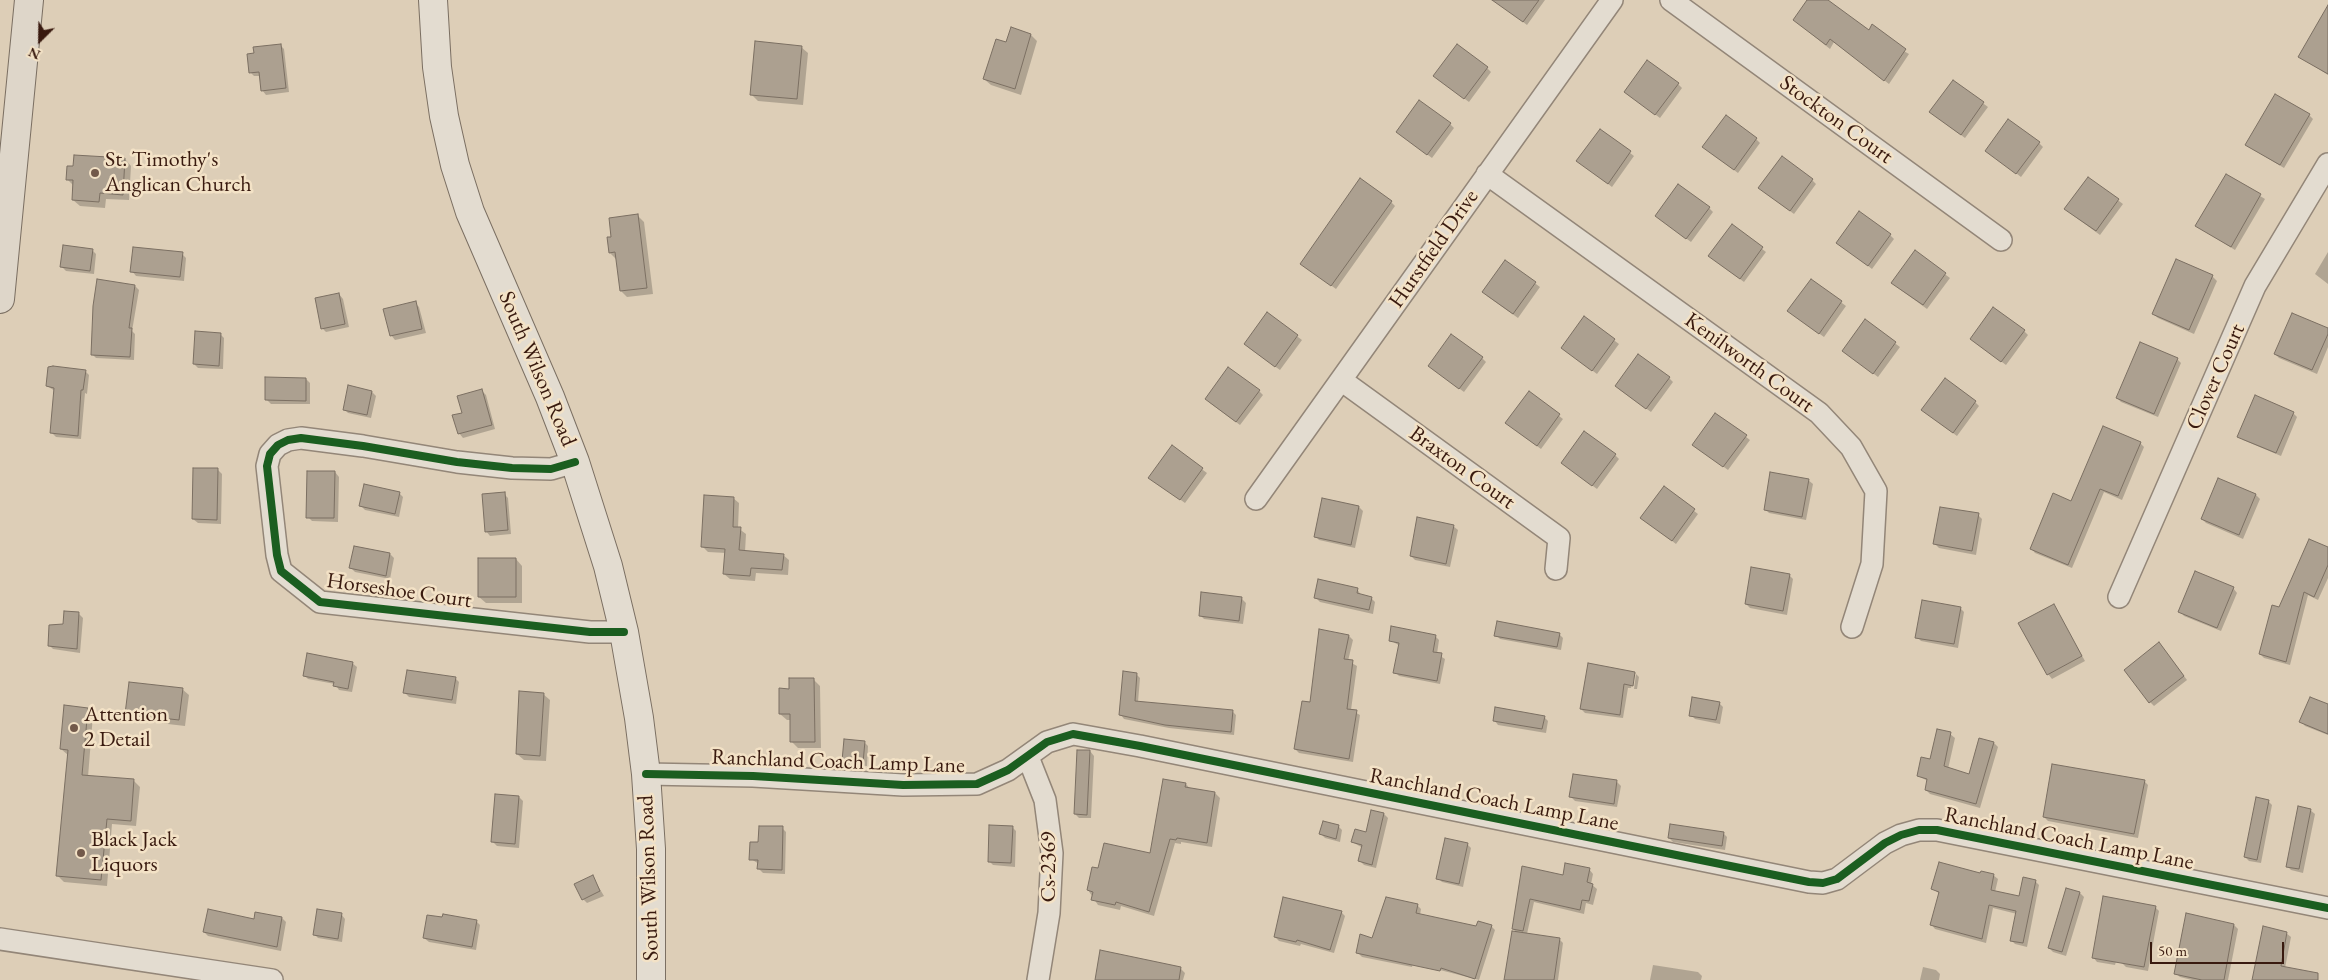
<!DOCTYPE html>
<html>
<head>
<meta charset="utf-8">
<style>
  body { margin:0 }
  #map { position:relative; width:2328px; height:980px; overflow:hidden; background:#ddceb7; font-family:"EB Garamond",serif }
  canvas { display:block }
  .north { position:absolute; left:15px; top:15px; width:50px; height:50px; -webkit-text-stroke:4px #f3e2c6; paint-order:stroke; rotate:203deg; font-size:14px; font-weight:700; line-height:20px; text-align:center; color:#391a0f }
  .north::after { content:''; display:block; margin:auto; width:18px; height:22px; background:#391a0f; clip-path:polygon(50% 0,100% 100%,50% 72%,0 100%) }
  .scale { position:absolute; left:2150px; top:942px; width:134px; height:22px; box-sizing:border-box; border:2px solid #391a0f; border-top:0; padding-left:6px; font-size:15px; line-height:18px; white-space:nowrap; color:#391a0f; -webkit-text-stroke:4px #f3e2c6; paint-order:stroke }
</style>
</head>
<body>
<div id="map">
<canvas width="2328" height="980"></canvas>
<div class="north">N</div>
<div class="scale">50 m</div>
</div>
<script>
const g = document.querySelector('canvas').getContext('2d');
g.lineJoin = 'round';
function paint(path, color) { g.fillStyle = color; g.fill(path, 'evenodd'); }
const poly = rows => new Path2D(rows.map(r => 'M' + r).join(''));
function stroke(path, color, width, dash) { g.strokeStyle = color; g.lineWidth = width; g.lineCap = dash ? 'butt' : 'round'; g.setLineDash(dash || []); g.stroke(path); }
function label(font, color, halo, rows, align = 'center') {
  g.font = font + ' "EB Garamond",serif'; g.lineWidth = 5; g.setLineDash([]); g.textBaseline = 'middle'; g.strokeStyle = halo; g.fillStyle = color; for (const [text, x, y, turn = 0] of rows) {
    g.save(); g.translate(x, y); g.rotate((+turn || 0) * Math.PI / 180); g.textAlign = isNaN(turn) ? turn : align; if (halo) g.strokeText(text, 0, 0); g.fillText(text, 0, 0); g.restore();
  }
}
const shadow = poly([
  [1494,0,1545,0,1527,25],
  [1808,0,1826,0,1869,31,1909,54,1889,84,1834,42,1830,49,1794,20],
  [2328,8,2328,75,2300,57],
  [1031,35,1037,41,1021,95,991,85,984,79,1007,44],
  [280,45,284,49,289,92,266,95,262,90,260,76,254,76,250,72,255,54],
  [801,47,808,53,803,105,758,101,751,94],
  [1487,68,1491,72,1469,102,1439,80],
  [1953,81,1988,107,1965,138,1935,116],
  [1678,84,1682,88,1660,118,1625,92],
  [2309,115,2313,119,2284,168,2246,145],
  [1450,124,1454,128,1432,158,1402,136],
  [1600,130,1634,156,1612,187,1582,164],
  [1756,139,1760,143,1738,173,1708,151],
  [2039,143,2043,147,2021,177,1987,151],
  [125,159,131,166,129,200,106,199,105,208,80,206,73,200,74,186,67,179],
  [2226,175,2265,199,2235,250,2197,226],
  [2088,178,2123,204,2100,235,2070,213],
  [1812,180,1816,184,1794,214,1764,192],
  [1391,202,1395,206,1336,289,1306,267],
  [1709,208,1713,212,1691,242,1661,220],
  [638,216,644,222,653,294,627,297,621,291,616,259,610,253,612,238],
  [1732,226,1766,252,1744,282,1714,260],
  [1890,235,1894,239,1872,269,1838,243],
  [92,250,96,254,94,274,66,271,62,267],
  [1915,252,1950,278,1927,309,1897,287],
  [2328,252,2328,284,2315,274],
  [182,254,186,258,184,281,136,276,132,271],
  [1505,261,1540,287,1518,318,1487,296],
  [2176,261,2212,276,2217,281,2194,334,2158,318,2153,314],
  [1811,280,1846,306,1824,337,1793,315],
  [135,286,139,290,132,331,135,334,134,360,96,358,92,354],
  [339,294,343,299,349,327,326,332,322,328],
  [415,303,419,307,426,333,395,340,391,335],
  [1267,314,1302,340,1280,370,1249,348],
  [1584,318,1619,344,1597,374,1562,348],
  [1865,321,1900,347,1878,377,1843,351],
  [2328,329,2328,347,2317,374,2279,358,2275,354],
  [2024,331,2028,335,2006,365,1971,339],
  [220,334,224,338,223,369,198,368,194,364],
  [1482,358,1486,362,1464,392,1434,370],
  [2177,359,2181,363,2158,417,2121,402,2117,398],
  [85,371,89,375,87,394,85,393,81,439,56,437,52,433,55,391,47,386],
  [1669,378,1673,382,1651,412,1620,390],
  [306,379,310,383,310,404,271,404,267,400],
  [349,387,372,392,376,396,371,418,348,413,344,409],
  [482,391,486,395,495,429,463,438,459,433,463,414],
  [1259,391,1263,395,1240,425,1210,403],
  [1529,393,1563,419,1541,449,1511,427],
  [1975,402,1979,406,1957,436,1927,414],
  [2293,413,2297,417,2281,456,2243,440,2239,436],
  [1716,414,1750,440,1728,470,1698,448],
  [2140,443,2144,447,2122,500,2104,492,2072,568,2035,553,2031,548,2072,503],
  [1172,447,1207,473,1185,503,1154,481],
  [1615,455,1619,459,1597,489,1567,467],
  [218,470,222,474,221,524,198,523,193,519],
  [335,472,339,477,338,522,312,521,308,517],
  [1808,480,1813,484,1806,520,1769,513,1765,509],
  [2219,480,2256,495,2260,499,2243,539,2206,523,2202,519],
  [1664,488,1698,514,1676,544,1642,518],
  [399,493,403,497,399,517,365,510,361,506],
  [504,494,508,498,511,534,490,536,486,531],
  [733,498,739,503,738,528,746,534,745,552,783,555,789,560,788,575,756,573,755,581,730,579,724,574,726,553,708,552,703,547],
  [1359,507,1363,511,1355,548,1319,540,1315,536],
  [1978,515,1982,519,1976,555,1939,548,1935,544],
  [1453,526,1458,530,1450,567,1415,560,1411,556],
  [2328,548,2328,578,2318,600,2308,595,2290,665,2264,658,2260,654],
  [390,554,394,558,390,579,355,572,351,568],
  [516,559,522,566,522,603,486,603,479,597],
  [1789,575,1793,579,1787,615,1750,608,1746,604],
  [2233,588,2237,593,2221,631,2184,616,2180,611],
  [1357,589,1361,595,1371,598,1375,602,1373,614,1320,602,1316,598],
  [1241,598,1246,603,1243,624,1204,619,1200,615],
  [2053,605,2085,661,2052,679,2048,674],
  [1960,608,1964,612,1958,648,1921,641,1917,637],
  [79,614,83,618,80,653,53,649,49,645],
  [1559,634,1563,638,1561,650,1500,639,1496,635],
  [1349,636,1353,640,1348,661,1357,666,1351,710,1360,715,1353,762,1299,753,1295,749,1311,704],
  [1435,636,1439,640,1437,654,1445,659,1440,684,1399,676,1395,672,1400,646,1390,640],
  [2163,648,2187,680,2154,706,2150,702],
  [352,663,357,667,352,692,339,690,335,684,308,679,304,675],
  [1635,673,1639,677,1637,689,1634,689,1636,674,1634,674,1631,688,1628,688,1623,718,1585,713,1581,709],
  [1136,674,1140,678,1138,702,1233,712,1236,715,1234,735,1169,728,1124,719,1121,715],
  [455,678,459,682,456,704,409,697,405,693],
  [813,679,820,686,821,748,798,748,791,741,791,720,787,720,780,714,791,690],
  [182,689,189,695,185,726,133,720,127,714],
  [543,694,550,700,546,761,524,760,517,754],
  [1719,703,1723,707,1720,724,1695,719,1691,715],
  [2328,706,2328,735,2305,726,2301,721],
  [87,709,93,715,88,777,134,781,140,787,136,826,112,824,107,886,64,882,57,875,68,755,61,749],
  [1544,717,1548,721,1546,733,1498,725,1494,720],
  [1950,734,1955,738,1948,769,1970,775,1994,743,1998,747,1980,808,1930,794,1926,790,1928,781,1918,776],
  [864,742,868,746,867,766,847,764,843,760],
  [1090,751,1094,756,1091,818,1079,818,1075,814],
  [2144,781,2148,785,2138,838,2048,821,2044,817],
  [1617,782,1621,786,1617,807,1575,801,1571,797],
  [1186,784,1191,790,1215,793,1220,798,1212,847,1181,842,1181,844,1175,843,1154,916,1121,906,1120,910,1098,905,1088,890,1099,870,1151,854],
  [519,797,523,801,519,848,497,846,492,841],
  [2268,801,2272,805,2261,863,2249,861,2245,857],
  [2310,810,2315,814,2303,873,2291,870,2287,866],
  [1372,811,1384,814,1388,818,1376,868,1364,865,1360,861,1363,848,1352,842,1367,833],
  [1338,826,1342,830,1340,842,1325,838,1321,834],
  [1012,827,1016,831,1015,867,993,865,989,861],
  [782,828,786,832,785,874,763,873,759,869,759,864,751,859,760,844],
  [1723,833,1727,837,1725,850,1673,842,1669,838],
  [1467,844,1471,848,1463,887,1442,882,1438,878],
  [1523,868,1564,876,1589,869,1593,874,1591,884,1597,889,1593,905,1586,903,1584,914,1534,902,1527,934,1559,939,1563,943,1558,980,1505,980,1517,933,1513,929],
  [1981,875,1993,875,1998,879,1995,892,2020,897,2035,881,2039,885,2027,947,2015,944,2011,940,2017,914,1993,908,1986,943,1935,929,1931,924,1940,894,1933,889],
  [592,876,604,896,587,903,583,899],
  [2080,893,2084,897,2066,956,2053,952,2049,948],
  [1417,905,1421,909,1420,915,1477,928,1491,926,1495,930,1479,980,1440,970,1418,942,1412,967,1362,957,1358,953],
  [2155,907,2159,911,2148,971,2126,967,2117,958,2115,965,2097,962,2093,957],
  [1341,912,1345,916,1334,953,1301,944,1300,946,1279,941,1275,937],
  [341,914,345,919,342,942,318,938,314,934],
  [282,918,286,922,281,951,208,936,204,932,255,920],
  [476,921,480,925,476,950,429,942,424,938],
  [2234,925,2238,929,2228,980,2192,980,2180,977,2175,973],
  [2286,933,2291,937,2285,968,2312,980,2253,980],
  [1653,965,1698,972,1702,976,1701,980,1650,980],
  [1923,967,1936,970,1940,974,1939,980,1920,980],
  [1180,968,1185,973,1183,980,1096,980]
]);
const building = poly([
  [1492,0,1539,0,1523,22,1492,0],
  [1807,0,1828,0,1869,30,1872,24,1906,49,1884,81,1830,39,1826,45,1793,20,1807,0],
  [2328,5,2328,74,2298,57,2328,5],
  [1011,27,1031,34,1015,89,983,79,996,39,1006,42,1011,27],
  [755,41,802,46,797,99,750,95,755,41],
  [281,44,286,88,261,91,259,72,249,73,247,54,254,53,253,47,281,44],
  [1457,44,1488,67,1464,99,1433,76,1457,44],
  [1647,60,1679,83,1655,115,1624,92,1647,60],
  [1953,80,1984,102,1961,135,1929,112,1953,80],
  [2275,94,2310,114,2280,165,2245,145,2275,94],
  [1419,100,1451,123,1427,155,1396,132,1419,100],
  [1726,115,1757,138,1734,170,1702,147,1726,115],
  [2008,119,2040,142,2016,174,1985,151,2008,119],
  [1600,129,1631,151,1608,184,1576,161,1600,129],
  [74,155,125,158,123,195,100,193,99,202,72,200,73,180,66,180,67,166,73,166,74,155],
  [1782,156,1813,179,1790,211,1758,188,1782,156],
  [2226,174,2261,194,2231,247,2195,226,2226,174],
  [2088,177,2119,199,2096,231,2064,209,2088,177],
  [1360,178,1392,201,1331,286,1300,264,1360,178],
  [1678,184,1710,207,1686,239,1655,216,1678,184],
  [1859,211,1891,234,1868,266,1836,243,1859,211],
  [638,214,647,288,620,291,615,252,609,253,607,237,611,237,609,218,638,214],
  [1732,224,1763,247,1740,279,1708,256,1732,224],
  [63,245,93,249,90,271,60,267,63,245],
  [133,247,183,252,180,277,130,272,133,247],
  [1915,250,1946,273,1923,305,1891,283,1915,250],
  [2176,259,2213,275,2189,330,2152,314,2176,259],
  [1505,260,1536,282,1513,314,1482,292,1505,260],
  [97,279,135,285,129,328,132,328,130,357,91,355,93,306,97,279],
  [1811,279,1842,301,1819,334,1787,311,1811,279],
  [339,293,345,324,321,329,315,298,339,293],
  [416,301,422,329,390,336,383,309,416,301],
  [1993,307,2025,330,2001,362,1970,339,1993,307],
  [1267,312,1298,335,1275,367,1244,344,1267,312],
  [2292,313,2328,328,2328,334,2312,370,2274,354,2292,313],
  [1584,316,1615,339,1592,371,1561,348,1584,316],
  [1865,319,1896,342,1873,374,1842,351,1865,319],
  [195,331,221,333,219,366,193,364,195,331],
  [1451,334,1483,357,1459,389,1428,366,1451,334],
  [2140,342,2178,358,2154,414,2116,398,2140,342],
  [1638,354,1670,377,1646,409,1615,386,1638,354],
  [53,366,86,370,83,390,81,390,78,436,50,433,54,388,46,386,48,367,53,366],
  [1228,367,1260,390,1236,422,1205,399,1228,367],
  [265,377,306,378,306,401,265,400,265,377],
  [1945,378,1976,401,1953,433,1921,410,1945,378],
  [348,385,372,391,367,415,343,410,348,385],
  [482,389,492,425,458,434,452,415,462,413,457,396,482,389],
  [1529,391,1560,414,1537,446,1505,423,1529,391],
  [2255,395,2294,412,2276,453,2237,437,2255,395],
  [1715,413,1747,435,1723,467,1692,445,1715,413],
  [2103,426,2141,442,2118,496,2100,489,2068,565,2030,549,2053,493,2071,501,2103,426],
  [1584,431,1616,454,1592,486,1561,463,1584,431],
  [1172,445,1203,468,1180,500,1148,478,1172,445],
  [193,468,218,468,217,520,192,519,193,468],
  [307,471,335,471,334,518,306,518,307,471],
  [1770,472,1809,479,1802,517,1764,510,1770,472],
  [2218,478,2256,494,2239,535,2201,519,2218,478],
  [364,484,400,492,395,514,359,506,364,484],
  [1664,486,1695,509,1672,541,1640,518,1664,486],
  [505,492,508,530,485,532,482,494,505,492],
  [704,495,734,497,733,527,741,527,739,550,784,554,782,570,751,568,750,576,723,574,725,549,701,547,704,495],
  [1322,498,1359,506,1351,545,1314,537,1322,498],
  [1940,507,1979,513,1972,551,1933,544,1940,507],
  [1417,517,1454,525,1446,564,1410,556,1417,517],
  [2309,539,2328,547,2328,565,2314,597,2304,592,2286,662,2259,654,2272,605,2279,607,2309,539],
  [354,546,390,553,386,576,349,568,354,546],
  [478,558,516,558,516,597,478,597,478,558],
  [1751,567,1790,574,1783,611,1745,604,1751,567],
  [2195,571,2234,587,2217,628,2178,612,2195,571],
  [1318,579,1358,588,1357,593,1372,597,1369,610,1314,598,1318,579],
  [1201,592,1242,597,1239,621,1199,616,1201,592],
  [1922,600,1961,607,1954,644,1915,638,1922,600],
  [2054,604,2082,656,2047,675,2018,623,2054,604],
  [64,611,79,612,77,649,48,646,49,625,63,624,64,611],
  [1497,621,1560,633,1557,647,1494,636,1497,621],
  [1391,626,1436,635,1433,652,1442,653,1437,681,1393,673,1399,643,1389,641,1391,626],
  [1319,629,1349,635,1344,659,1353,660,1347,709,1357,710,1349,759,1294,749,1302,701,1310,702,1319,629],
  [2159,642,2184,676,2149,703,2124,670,2159,642],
  [307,653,353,662,348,689,333,686,334,682,303,676,307,653],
  [1588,663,1635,672,1633,686,1624,684,1620,715,1580,709,1588,663],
  [407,670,456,677,452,700,403,693,407,670],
  [1123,671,1137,673,1135,701,1233,710,1231,732,1165,725,1119,715,1123,671],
  [789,678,814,678,815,742,790,742,790,714,779,714,779,688,789,689,789,678],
  [129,682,183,688,179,720,125,714,129,682],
  [519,691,544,693,540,756,516,754,519,691],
  [1692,697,1720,702,1716,720,1689,716,1692,697],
  [2310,697,2328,704,2328,734,2299,722,2310,697],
  [64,705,88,708,82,775,134,779,131,821,107,819,101,880,56,876,68,750,60,749,64,705],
  [1495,707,1545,716,1542,729,1493,721,1495,707],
  [1937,729,1951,732,1944,766,1969,774,1979,738,1994,742,1976,804,1925,790,1927,779,1917,776,1921,757,1930,759,1937,729],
  [844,739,865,741,863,763,842,761,844,739],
  [1077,750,1090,750,1087,815,1074,814,1077,750],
  [2052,764,2145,780,2134,834,2043,817,2052,764],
  [1573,774,1617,780,1614,804,1569,797,1573,774],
  [1163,779,1186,783,1185,787,1215,792,1207,843,1177,838,1176,840,1170,839,1149,912,1116,902,1115,905,1091,900,1093,892,1087,890,1092,867,1098,868,1104,843,1150,853,1163,779],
  [495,794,519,796,515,844,491,842,495,794],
  [2256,797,2269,800,2257,860,2244,857,2256,797],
  [2298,806,2311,809,2299,869,2286,867,2298,806],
  [1371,810,1384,813,1372,865,1358,861,1362,845,1351,842,1355,829,1366,832,1371,810],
  [1323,821,1339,825,1336,839,1319,834,1323,821],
  [1670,824,1724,832,1722,846,1668,838,1670,824],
  [989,825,1013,826,1011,863,988,862,989,825],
  [759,826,783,826,782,870,757,869,758,860,749,860,750,842,758,842,759,826],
  [1445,838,1468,843,1459,884,1436,879,1445,838],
  [1939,862,1980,873,1981,871,1994,874,1991,890,2019,896,2023,877,2036,880,2023,943,2010,941,2016,911,1989,905,1982,939,1930,925,1939,892,1931,889,1939,862],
  [1565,863,1590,868,1587,882,1593,884,1589,901,1582,900,1580,910,1530,899,1523,931,1512,929,1522,866,1563,875,1565,863],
  [593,875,600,891,582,900,574,884,593,875],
  [2066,888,2080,892,2062,952,2048,948,2066,888],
  [2103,896,2156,906,2144,967,2092,958,2103,896],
  [1283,897,1342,911,1330,950,1297,940,1296,942,1274,937,1283,897],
  [1386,897,1418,904,1416,913,1476,926,1478,921,1492,925,1475,979,1441,968,1440,971,1356,953,1360,934,1372,938,1386,897],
  [208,909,254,919,255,912,282,917,277,947,203,932,208,909],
  [317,909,342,913,338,939,313,935,317,909],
  [2186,913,2234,924,2224,980,2202,980,2174,974,2186,913],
  [443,914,477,920,472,947,423,938,427,915,442,917,443,914],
  [2263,926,2287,932,2281,966,2318,973,2318,980,2252,980,2263,926],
  [1512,931,1560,938,1554,980,1504,980,1512,931],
  [1100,950,1181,967,1179,980,1095,980,1100,950]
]);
const minor = poly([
  [1671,0,2001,240],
  [1487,174,1819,413,1851,447,1876,491,1872,564,1852,627],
  [1341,380,1559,538,1556,569],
  [575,462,551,469,512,468,457,462,363,446,301,438,288,440,278,445,270,454,267,466,277,555,281,571,320,602,590,632,624,632],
  [1256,499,1612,0],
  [2119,597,2255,286,2328,164],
  [1028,757,1045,800,1052,853,1049,913,1038,980],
  [646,774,753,776,903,785,977,784,1008,770,1047,742,1073,734,1140,746,1809,882,1823,883,1837,879,1885,843,1901,835,1919,830,1937,830,2328,908],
  [0,939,272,980]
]);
const secondary = poly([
  [433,0,437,67,444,116,455,165,470,212,550,397,575,462,608,566,624,632,639,718,646,774,651,849,651,980]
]);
const trunk = poly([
  [0,299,29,0]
]);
const cycleway = poly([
  [575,462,551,469,512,468,457,462,363,446,301,438,288,440,278,445,270,454,267,466,277,555,281,571,320,602,590,632,624,632],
  [646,774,753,776,903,785,977,784,1008,770,1047,742,1073,734,1140,746,1809,882,1823,883,1837,879,1885,843,1901,835,1919,830,1937,830,2328,908]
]);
const markers = [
  [95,173,5,"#72594a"],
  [74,728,5,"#72594a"],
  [81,853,5,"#72594a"]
];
const streetNames = [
  ["Stockton Court",1836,120,36],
  ["Hurstfield Drive",1434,249,-55],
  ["Kenilworth Court",1749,363,36],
  ["South Wilson Road",537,369,67],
  ["Clover Court",2216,377,-66],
  ["Braxton Court",1462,468,36],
  ["Horseshoe Court",399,591,8],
  ["Ranchland Coach Lamp Lane",838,762,2],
  ["Ranchland Coach Lamp Lane",1494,800,11],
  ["Ranchland Coach Lamp Lane",2069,839,11],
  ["Cs-2369",1049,867,-90],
  ["South Wilson Road",649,878,-92]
];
const poiNames = [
  ["St. Timothy's",105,160],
  ["Anglican Church",105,185],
  ["Attention",84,715],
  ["2 Detail",84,740],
  ["Black Jack",91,840],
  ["Liquors",91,865]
];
paint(shadow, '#0003');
paint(building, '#aca090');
stroke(building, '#7b6f62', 1);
stroke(minor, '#938678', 24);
stroke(secondary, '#7b6f62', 30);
stroke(trunk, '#7b6f62', 30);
stroke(minor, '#e3dcd0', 21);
stroke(secondary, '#e3dcd0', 28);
stroke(trunk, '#ded6c9', 28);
stroke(cycleway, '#1b5e20', 8);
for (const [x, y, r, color] of markers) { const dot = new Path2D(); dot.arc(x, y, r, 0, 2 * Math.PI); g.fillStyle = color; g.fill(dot); stroke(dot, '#f3e2c6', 2); }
label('22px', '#391a0f', '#f3e2c6', streetNames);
label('22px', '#391a0f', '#f3e2c6', poiNames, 'left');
</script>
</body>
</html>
